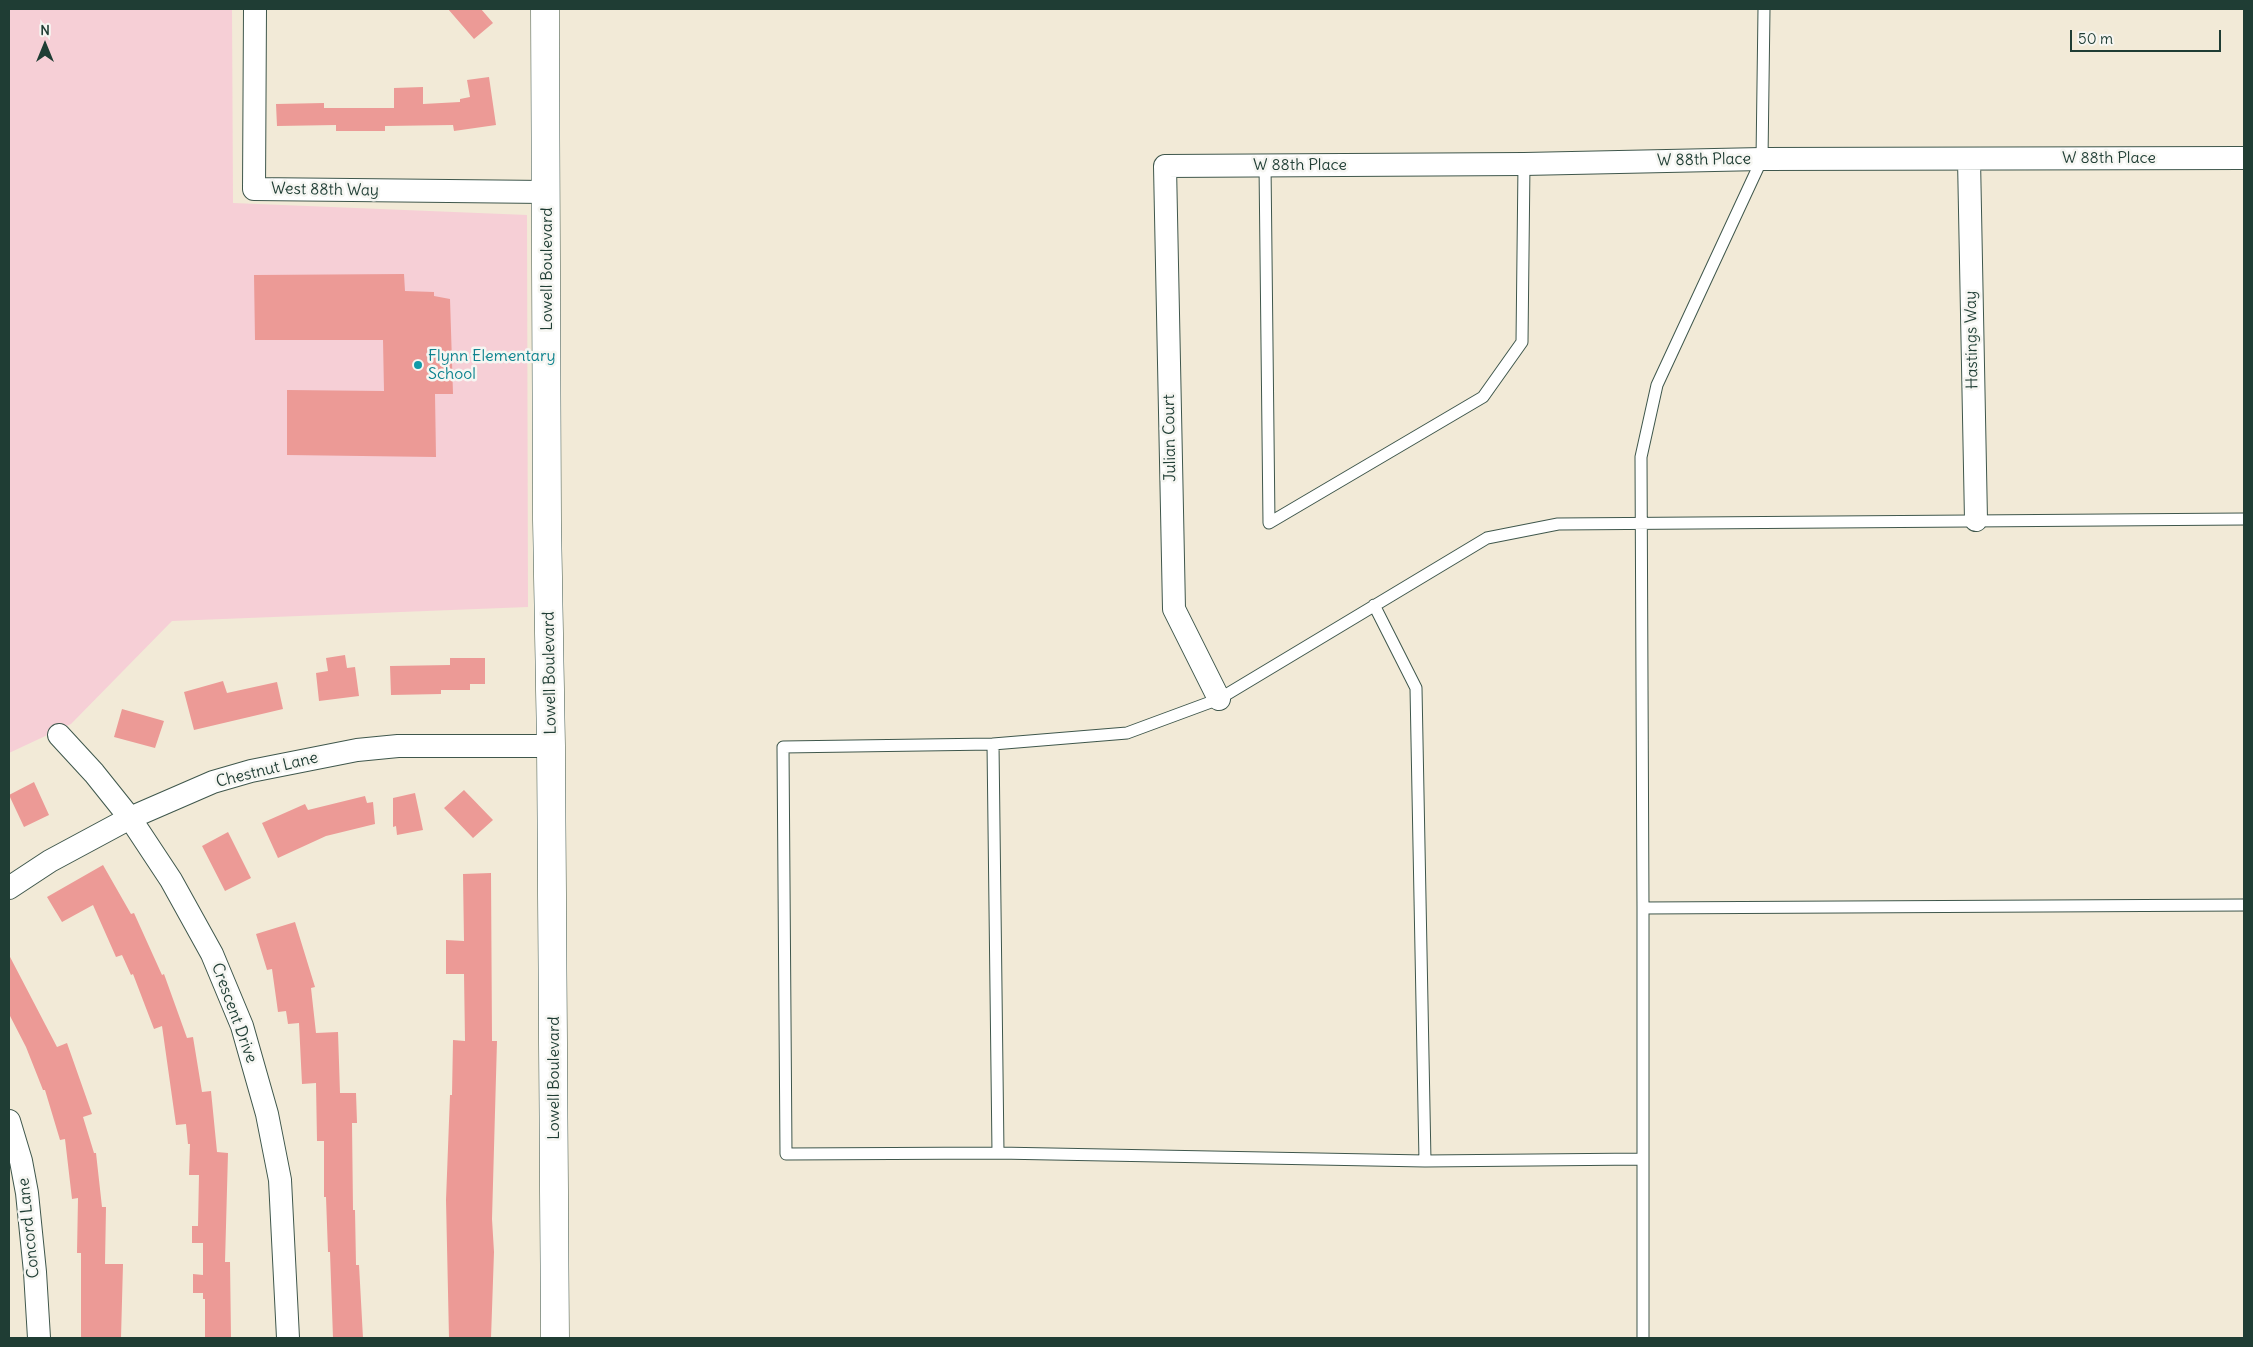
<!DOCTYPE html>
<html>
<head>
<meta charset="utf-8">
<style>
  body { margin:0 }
  #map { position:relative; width:2253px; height:1347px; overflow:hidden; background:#f2ead7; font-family:Delius,sans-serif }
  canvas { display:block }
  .frame { position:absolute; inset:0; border:10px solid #1f3d34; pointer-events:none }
  .north { position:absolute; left:20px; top:20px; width:50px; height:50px; -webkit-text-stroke:4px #f6f6f2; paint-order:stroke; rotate:0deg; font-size:14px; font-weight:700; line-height:20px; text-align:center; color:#1f3d34 }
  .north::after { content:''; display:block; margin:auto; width:18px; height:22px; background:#1f3d34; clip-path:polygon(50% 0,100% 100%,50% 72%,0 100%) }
  .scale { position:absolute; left:2070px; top:30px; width:151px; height:22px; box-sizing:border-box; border:2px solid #1f3d34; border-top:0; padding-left:6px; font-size:15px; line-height:18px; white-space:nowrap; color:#1f3d34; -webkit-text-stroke:4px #f6f6f2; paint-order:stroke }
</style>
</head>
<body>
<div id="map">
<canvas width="2253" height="1347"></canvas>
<div class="frame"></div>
<div class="north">N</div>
<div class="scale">50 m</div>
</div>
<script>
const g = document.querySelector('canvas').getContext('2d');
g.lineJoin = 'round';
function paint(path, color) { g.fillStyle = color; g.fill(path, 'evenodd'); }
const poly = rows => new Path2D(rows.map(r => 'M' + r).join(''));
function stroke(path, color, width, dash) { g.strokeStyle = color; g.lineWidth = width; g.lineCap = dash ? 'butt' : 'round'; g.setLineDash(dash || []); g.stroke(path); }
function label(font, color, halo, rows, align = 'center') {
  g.font = font + ' Delius,sans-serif'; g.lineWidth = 5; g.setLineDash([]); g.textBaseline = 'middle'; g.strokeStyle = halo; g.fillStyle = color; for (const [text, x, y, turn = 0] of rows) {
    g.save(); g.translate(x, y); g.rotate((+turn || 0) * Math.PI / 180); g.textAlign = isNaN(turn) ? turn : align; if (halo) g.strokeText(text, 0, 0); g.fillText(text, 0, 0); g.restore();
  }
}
const built = poly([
  [9,9,232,9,233,203,527,215,528,607,172,621,71,724,9,753]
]);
const building = poly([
  [448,9,481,9,493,23,474,39],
  [489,77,496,125,454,131,453,125,385,126,385,131,336,131,336,125,277,126,276,104,324,103,324,108,394,108,394,88,423,87,423,104,460,102,460,99,470,97,467,80],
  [404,274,405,291,434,292,434,296,450,299,453,394,435,394,436,457,287,455,287,390,384,391,383,340,255,340,254,275],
  [345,655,347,668,355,667,359,696,319,701,316,673,328,671,326,658],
  [450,658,485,658,485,684,470,684,470,690,441,690,441,694,391,695,390,666,450,665],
  [223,681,227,693,277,682,283,709,194,730,184,692],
  [122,709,164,721,155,748,114,737],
  [34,782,49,815,24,827,9,795],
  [464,790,493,820,473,838,444,808],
  [415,793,423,830,397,835,396,826,393,827,393,798],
  [365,796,367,803,373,802,375,824,326,836,278,858,262,823,305,804,308,810],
  [228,832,251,878,225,891,202,846],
  [103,865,131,914,134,913,162,975,164,974,187,1038,193,1037,202,1092,211,1091,217,1152,228,1153,225,1262,230,1262,231,1338,205,1338,205,1299,203,1299,203,1293,193,1293,193,1274,203,1275,203,1243,192,1243,192,1226,198,1226,199,1175,189,1175,190,1144,188,1144,186,1124,176,1125,162,1026,154,1029,133,974,131,975,122,955,116,957,93,905,62,922,47,897],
  [491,873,492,1041,497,1041,492,1219,494,1252,491,1338,449,1338,446,1200,450,1095,452,1095,453,1040,465,1041,464,974,446,974,446,940,464,941,463,874],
  [295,922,315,987,311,988,316,1033,338,1032,340,1093,356,1093,357,1123,352,1123,353,1210,355,1210,356,1265,359,1265,363,1338,333,1338,330,1252,328,1252,326,1197,324,1197,324,1141,317,1141,316,1083,302,1084,299,1023,288,1024,286,1011,278,1012,272,969,267,970,256,934],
  [9,955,57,1047,67,1043,92,1114,83,1117,94,1153,96,1153,102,1207,106,1207,105,1264,123,1264,121,1338,81,1338,81,1253,77,1253,78,1198,72,1199,65,1139,60,1140,45,1090,43,1090,26,1047,9,1014]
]);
const service = poly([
  [1265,165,1269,523,1483,397,1522,342,1524,164],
  [1374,605,1416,688,1425,1161],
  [993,744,1127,733,1219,699,1487,538,1558,524,2244,519],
  [1643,908,1641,457,1657,385,1762,159,1764,9],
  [998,1153,993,744,783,747,786,1154,998,1153,1425,1161,1642,1159],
  [1643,1338,1643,908,2244,905]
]);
const minor = poly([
  [255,9,254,189,546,192],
  [1969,159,1976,520],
  [1219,699,1174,609,1165,166,1524,164,1762,159,2244,158],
  [59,735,94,773,130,818,171,880,212,954,242,1026,267,1114,280,1180,288,1338],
  [9,888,50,861,130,818,213,782,251,771,357,750,398,746,551,746],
  [9,1121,21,1161,27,1193,35,1272,39,1338]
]);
const tertiary = poly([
  [545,9,547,520,551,746,555,1338]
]);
const markers = [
  [418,365,5,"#0f9aa8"]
];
const streetNames = [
  ["W 88th Place",2109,158],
  ["W 88th Place",1704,160,-1],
  ["W 88th Place",1300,165],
  ["West 88th Way",325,190,1],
  ["Lowell Boulevard",547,269,-90],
  ["Hastings Way",1972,340,-91],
  ["Julian Court",1170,438,-91],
  ["Lowell Boulevard",550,673,-91],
  ["Chestnut Lane",267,770,-14],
  ["Crescent Drive",234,1013,70],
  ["Lowell Boulevard",554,1078,-90],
  ["Concord Lane",29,1228,-96]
];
const cultureNames = [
  ["Flynn Elementary",428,356],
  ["School",428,374]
];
paint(built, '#f6cfd6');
paint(building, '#ec9a96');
stroke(service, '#3f574c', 13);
stroke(minor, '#3f574c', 24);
stroke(tertiary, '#3f574c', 29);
stroke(service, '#fff', 11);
stroke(minor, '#fff', 22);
stroke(tertiary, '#fff', 28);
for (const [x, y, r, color] of markers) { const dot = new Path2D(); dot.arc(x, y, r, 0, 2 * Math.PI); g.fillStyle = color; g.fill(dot); stroke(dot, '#f6f6f2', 2); }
label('16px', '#1f3d34', '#f6f6f2', streetNames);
label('16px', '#0d838f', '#f6f6f2', cultureNames, 'left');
</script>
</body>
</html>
